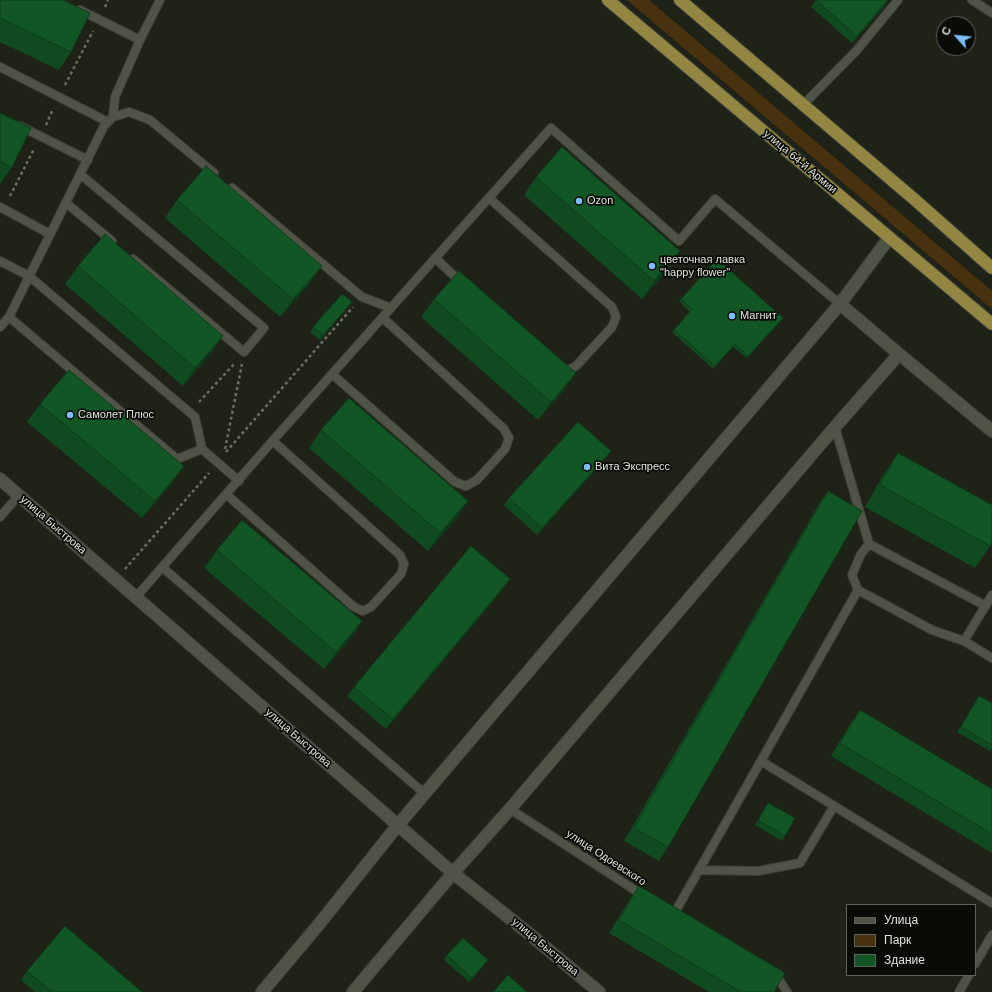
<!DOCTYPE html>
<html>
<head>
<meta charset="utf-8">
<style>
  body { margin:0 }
  #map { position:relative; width:992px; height:992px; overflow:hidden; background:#1f2217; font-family:Arial,sans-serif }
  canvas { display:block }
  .legend { position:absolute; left:846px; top:904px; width:130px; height:72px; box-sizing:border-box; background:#090b07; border:1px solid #5f615b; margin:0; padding:5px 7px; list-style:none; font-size:12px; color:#dfe2da }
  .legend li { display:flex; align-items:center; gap:8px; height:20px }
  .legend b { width:20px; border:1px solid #5f615b }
  .north { position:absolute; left:936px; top:16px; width:40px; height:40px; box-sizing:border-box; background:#090b07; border:1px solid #5f615b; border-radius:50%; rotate:297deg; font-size:11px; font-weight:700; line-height:16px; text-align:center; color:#dfe2da }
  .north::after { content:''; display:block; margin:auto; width:14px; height:18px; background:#7ebdf9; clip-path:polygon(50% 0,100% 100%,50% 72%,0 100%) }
</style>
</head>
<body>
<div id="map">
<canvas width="992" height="992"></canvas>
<ul class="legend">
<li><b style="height:5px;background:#4f5447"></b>Улица</li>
<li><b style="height:11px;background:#48310e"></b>Парк</li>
<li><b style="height:11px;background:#125625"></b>Здание</li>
</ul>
<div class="north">С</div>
</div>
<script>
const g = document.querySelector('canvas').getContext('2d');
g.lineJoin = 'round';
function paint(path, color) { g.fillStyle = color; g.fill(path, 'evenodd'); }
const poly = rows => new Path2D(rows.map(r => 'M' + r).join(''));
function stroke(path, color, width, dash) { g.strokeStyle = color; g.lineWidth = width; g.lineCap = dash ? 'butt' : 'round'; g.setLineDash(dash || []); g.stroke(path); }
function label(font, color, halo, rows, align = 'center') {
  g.font = font + ' Arial,sans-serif'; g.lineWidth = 3.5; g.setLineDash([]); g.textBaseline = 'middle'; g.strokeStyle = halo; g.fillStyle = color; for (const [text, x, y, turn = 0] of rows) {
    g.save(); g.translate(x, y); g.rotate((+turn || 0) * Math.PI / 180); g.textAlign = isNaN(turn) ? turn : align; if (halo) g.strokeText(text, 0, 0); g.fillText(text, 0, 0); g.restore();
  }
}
const green = poly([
  [627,0,649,0,992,291,992,309]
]);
const path = poly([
  [105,7,108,0],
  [65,85,93,31],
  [46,125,53,109],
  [10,196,34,149],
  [199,402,235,363],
  [225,449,242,364],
  [226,452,353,307],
  [125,569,209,473]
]);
const service = poly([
  [972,0,992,13],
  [80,10,140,40],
  [0,67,108,122],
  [803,105,857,50,898,0],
  [113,117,115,97,140,40,160,0],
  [20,126,88,160],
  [80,174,264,328,244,352,133,259],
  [232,188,362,297,391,308],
  [489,198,612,307,616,317,612,327,576,366,567,371,561,369],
  [66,203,112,241],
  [0,207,50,234],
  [435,258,462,283],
  [0,261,29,276,195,417,202,449],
  [9,317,104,126,113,117,129,112,150,120,214,173],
  [0,327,9,317,177,459,202,449,239,481],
  [332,374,455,482,466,486,477,480,505,449,509,438,504,429,383,318],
  [835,427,869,544],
  [226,494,354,607,363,611,371,607,401,574,404,564,400,555,273,441],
  [0,517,19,495],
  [162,567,424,793],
  [858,590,852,575,861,554,869,544,986,606],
  [136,597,276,437,551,128,679,241,715,199,840,304],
  [964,641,992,658],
  [761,761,992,903],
  [510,809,644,896],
  [699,870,758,871,800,863,834,806],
  [674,914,858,590,932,630,964,641,992,595],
  [975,964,992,935],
  [774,972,787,992],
  [959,992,969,975]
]);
const minor = poly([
  [840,304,899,354,992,431],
  [0,479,453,873,527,932,599,992],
  [262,992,320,923,398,825,840,304,889,238],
  [353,992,453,873,510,809,835,427,899,354]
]);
const trunk = poly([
  [608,0,992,324],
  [680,0,914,199,992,268]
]);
const wall = poly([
  [0,0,71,52,59,70,0,42],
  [816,0,884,7,852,43,811,7],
  [0,113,12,167,0,184],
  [536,177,668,269,642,299,524,195],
  [177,200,309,284,280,317,165,218],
  [78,266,223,336,210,354,183,386,65,284],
  [434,299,563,391,538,420,421,317],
  [681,299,781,320,747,358,733,347,713,369,672,332,690,312,679,301],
  [352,302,348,307,320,340,310,332,313,327],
  [40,404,184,466,171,484,142,518,27,422],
  [321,430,456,519,428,551,309,448],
  [611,451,606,458,537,535,504,505,509,498],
  [898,453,990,546,975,568,865,507,883,475],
  [828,491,668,847,659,861,624,841,819,504],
  [217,550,362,621,350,639,324,669,204,568],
  [504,588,386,729,347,696,354,687],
  [979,696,992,703,992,748,990,751,957,732],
  [860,710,992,789,992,853,831,756,851,723],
  [768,803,785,836,782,841,755,825],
  [639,886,774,992,709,992,609,933,630,899],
  [447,955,488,960,484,965,469,982,444,960],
  [27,971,142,992,35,992,21,980]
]);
const shadedWall = poly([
  [888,0,884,7,852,43,857,36],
  [680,251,668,269,642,299,654,281],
  [322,266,309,284,280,317,293,299],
  [352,302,348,307,320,340,323,335],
  [223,336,210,354,183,386,195,368],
  [576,373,563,391,538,420,551,402],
  [611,451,606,458,537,535,542,528],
  [184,466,171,484,142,518,155,501],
  [468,501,456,519,428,551,440,533],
  [510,579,504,588,386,729,393,719],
  [362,621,350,639,324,669,336,652],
  [488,960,484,965,469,982,472,978]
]);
const building = poly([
  [0,0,63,0,90,13,71,52,0,18,0,0],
  [816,0,888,0,857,36,816,0],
  [0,113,31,128,12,167,0,161,0,113],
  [562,147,680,251,654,281,536,177,562,147],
  [206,166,322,266,293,299,177,200,206,166],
  [105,234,223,336,195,368,78,266,105,234],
  [717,259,783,318,748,356,735,344,715,366,674,330,692,309,681,299,717,259],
  [459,271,576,373,551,402,434,299,459,271],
  [342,294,352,302,323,335,313,327,342,294],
  [69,370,184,466,155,501,40,404,69,370],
  [349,398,468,501,440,533,321,430,349,398],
  [578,422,611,451,542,528,509,498,578,422],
  [898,453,992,505,992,543,990,546,880,485,898,453],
  [828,491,862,511,668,847,634,828,828,491],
  [242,520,362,621,336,652,217,550,242,520],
  [471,546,510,579,393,719,354,687,471,546],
  [979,696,992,703,992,745,961,727,979,696],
  [860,710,992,789,992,834,840,743,860,710],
  [768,803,795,818,785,836,758,820,768,803],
  [639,886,785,973,774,992,741,992,619,920,639,886],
  [65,926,142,992,52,992,27,971,65,926],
  [463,938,488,960,472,978,447,955,463,938],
  [508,975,527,992,493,992,508,975]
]);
const markers = [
  [579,201,4,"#7ebdf9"],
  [652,266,4,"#7ebdf9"],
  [732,316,4,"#7ebdf9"],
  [70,415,4,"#7ebdf9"],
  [587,467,4,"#7ebdf9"]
];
const streetNames = [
  ["улица 64-й Армии",800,162,40],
  ["улица Быстрова",53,525,41],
  ["улица Быстрова",298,738,41],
  ["улица Одоевского",606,858,33],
  ["улица Быстрова",545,947,40]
];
const poiNames = [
  ["Ozon",587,201],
  ["цветочная лавка",660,260],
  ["\"happy flower\"",660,273],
  ["Магнит",740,316],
  ["Самолет Плюс",78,415],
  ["Вита Экспресс",595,467]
];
paint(green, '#48310e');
stroke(service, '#3c3f37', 10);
stroke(minor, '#3c3f37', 14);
stroke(trunk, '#3c3f37', 14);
stroke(path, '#6c6f65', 2.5, [3, 3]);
stroke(service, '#4f5447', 8);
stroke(minor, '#4f5447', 12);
stroke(trunk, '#928642', 12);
paint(wall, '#0f4a20');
paint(shadedWall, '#0d3c1a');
paint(building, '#125625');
stroke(building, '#0d3c1a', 1);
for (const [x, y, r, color] of markers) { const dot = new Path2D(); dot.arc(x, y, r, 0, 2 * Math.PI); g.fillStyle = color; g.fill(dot); stroke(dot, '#090b07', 1.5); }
label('11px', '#dfe2da', '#090b07', streetNames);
label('11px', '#dfe2da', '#090b07', poiNames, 'left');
</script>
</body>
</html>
